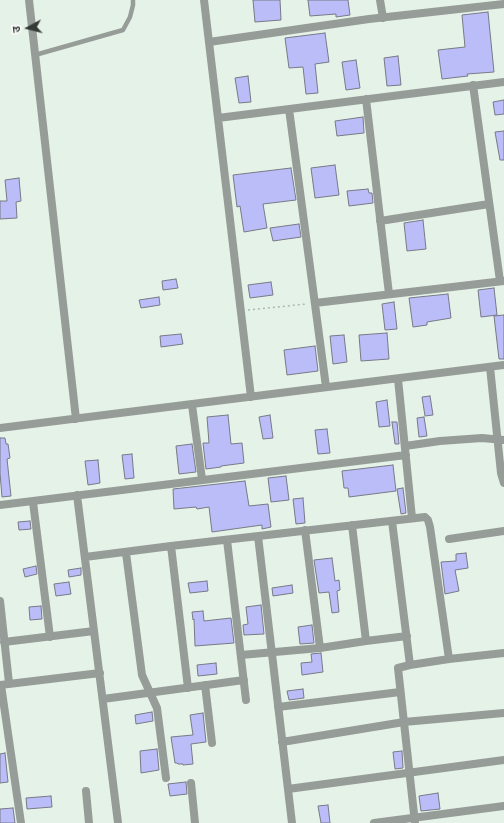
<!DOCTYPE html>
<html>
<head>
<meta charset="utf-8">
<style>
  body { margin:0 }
  #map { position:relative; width:504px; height:823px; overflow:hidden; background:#e5f2e7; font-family:Manrope,"Noto Sans Devanagari",sans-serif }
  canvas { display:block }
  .north { position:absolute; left:8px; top:8px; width:40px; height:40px; -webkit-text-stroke:3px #fff; paint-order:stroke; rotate:263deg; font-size:11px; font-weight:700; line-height:16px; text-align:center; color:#353a36 }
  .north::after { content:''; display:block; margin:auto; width:14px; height:18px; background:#353a36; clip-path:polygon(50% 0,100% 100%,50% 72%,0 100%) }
</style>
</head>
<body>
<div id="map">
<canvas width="504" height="823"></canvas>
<div class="north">उ</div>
</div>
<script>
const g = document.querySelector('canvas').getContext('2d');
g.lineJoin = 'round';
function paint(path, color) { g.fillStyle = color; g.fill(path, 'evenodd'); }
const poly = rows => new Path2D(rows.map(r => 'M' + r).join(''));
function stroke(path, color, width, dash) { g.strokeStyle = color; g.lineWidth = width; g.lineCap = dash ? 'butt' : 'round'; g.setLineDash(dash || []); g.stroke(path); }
const building = poly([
  [253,0,280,0,281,20,255,22,253,0],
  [308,0,348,0,350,15,336,17,336,14,310,16,308,0],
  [488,12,494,72,467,74,468,76,442,79,438,50,465,47,462,15,488,12],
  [325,33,329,62,315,64,318,93,306,94,303,67,289,68,285,38,325,33],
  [398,56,401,85,387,86,384,58,398,56],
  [356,60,360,88,346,90,342,62,356,60],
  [248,76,251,102,239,103,235,78,248,76],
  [504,100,504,114,495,115,493,102,504,100],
  [363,117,364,133,337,136,335,121,363,117],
  [504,131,504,160,500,160,495,132,504,131],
  [335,165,339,195,315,198,311,168,335,165],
  [291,168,296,200,263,204,267,228,244,232,240,206,237,207,233,175,291,168],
  [19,178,21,201,16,202,17,218,0,219,0,201,7,201,5,180,19,178],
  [368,189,369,193,372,193,373,203,349,206,347,191,368,189],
  [423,220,426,249,407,251,404,223,423,220],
  [299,224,301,237,273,241,270,228,299,224],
  [176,279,178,288,163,290,162,281,176,279],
  [271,282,273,295,250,298,248,285,271,282],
  [494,288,497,315,481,317,478,290,494,288],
  [448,294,451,318,427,322,427,325,413,327,409,298,448,294],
  [159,297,160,305,141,308,139,300,159,297],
  [394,302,397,329,385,330,382,304,394,302],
  [504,315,504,359,499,359,494,316,504,315],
  [387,333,389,359,361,361,359,335,387,333],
  [181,334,183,344,161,347,160,336,181,334],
  [344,335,347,362,333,364,330,336,344,335],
  [315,346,318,371,287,375,284,350,315,346],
  [430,396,433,415,425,416,422,397,430,396],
  [387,400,390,426,379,427,376,402,387,400],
  [228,415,231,444,242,443,244,463,221,466,221,467,206,469,203,443,209,443,207,417,228,415],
  [270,415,273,438,263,439,259,417,270,415],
  [424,417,427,436,419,437,417,418,424,417],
  [392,422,397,422,399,444,395,444,392,422],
  [327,429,330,453,318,454,315,430,327,429],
  [0,438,5,438,6,444,8,444,10,458,7,459,11,496,2,497,0,473,0,438],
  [192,444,196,472,179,474,176,446,192,444],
  [132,454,134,478,125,479,122,455,132,454],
  [98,460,100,483,88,485,85,461,98,460],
  [393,465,396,491,349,497,348,488,344,488,342,471,393,465],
  [286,476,289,500,271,502,268,478,286,476],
  [245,481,249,506,268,504,271,527,262,529,262,525,212,532,209,507,197,509,196,507,174,509,173,489,245,481],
  [403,488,406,513,401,514,397,489,403,488],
  [303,498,305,523,296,524,293,499,303,498],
  [30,521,31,529,19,530,18,522,30,521],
  [466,553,468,568,455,570,459,591,445,594,441,562,456,561,456,554,466,553],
  [332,558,335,581,339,580,340,590,337,591,339,612,332,613,329,592,319,593,314,560,332,558],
  [36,566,37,574,25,577,23,569,36,566],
  [81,568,81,575,69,577,68,570,81,568],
  [207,581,208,591,190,593,188,583,207,581],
  [69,582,71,594,56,596,54,584,69,582],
  [292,585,293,593,273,596,272,588,292,585],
  [261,605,264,634,244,635,243,625,248,624,246,607,261,605],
  [41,606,42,619,30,620,29,607,41,606],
  [203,611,204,621,231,618,234,643,195,646,194,619,193,620,192,612,203,611],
  [312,625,314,643,300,644,298,627,312,625],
  [321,653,323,672,302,675,301,663,312,662,311,654,321,653],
  [216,663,217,674,198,676,197,665,216,663],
  [303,689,304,698,289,700,287,691,303,689],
  [152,712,153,721,136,724,135,715,152,712],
  [203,713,206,742,191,744,193,764,183,765,183,764,178,764,177,763,175,763,171,737,193,735,190,715,203,713],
  [157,749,159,770,141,773,140,751,157,749],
  [402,751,403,768,395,769,393,752,402,751],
  [5,753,8,782,0,783,0,754,5,753],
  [186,782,187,794,170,796,168,784,186,782],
  [438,793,440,809,421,811,419,796,438,793],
  [51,796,52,807,27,809,26,798,51,796],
  [328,805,330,823,321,823,318,806,328,805],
  [13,808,15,823,0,823,0,809,13,808]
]);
const path = poly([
  [248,310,306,304]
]);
const lane = poly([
  [35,55,123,30,130,17,133,5,133,0]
]);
const street = poly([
  [29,0,76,419],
  [204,0,251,397],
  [380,0,383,18],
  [209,42,369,19,504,4],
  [473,85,500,281],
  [366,99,389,294],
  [289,109,326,387],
  [218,118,504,82],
  [380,221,489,204],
  [315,303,504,281],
  [490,367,501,473,504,483],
  [398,379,412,518],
  [192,405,202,479],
  [0,428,504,365],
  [405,446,440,441,482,438,504,440],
  [77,495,118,823],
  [33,502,50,637],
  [0,505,406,455],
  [392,521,410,665],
  [352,525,366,641],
  [305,530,320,648],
  [258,536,292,823],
  [449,539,504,531],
  [227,540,246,700],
  [171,546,188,688],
  [126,553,142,675,157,708,166,778],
  [85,557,171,546,425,517,428,520,430,527,449,659],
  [0,601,9,683],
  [4,642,94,631],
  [241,655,320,648,366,641,407,636],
  [0,685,100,673],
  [1,685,21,823],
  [205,685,212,743],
  [103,699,244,680],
  [278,707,400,692],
  [282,742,404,722,504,713],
  [191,783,195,823],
  [288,789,504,760],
  [86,791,89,823],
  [374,823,504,806],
  [415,823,398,668,410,665,449,659,504,653]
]);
paint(building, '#bbbdf9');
stroke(building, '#787986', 1);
stroke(path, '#acb7ae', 1.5, [2, 3]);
stroke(lane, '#969c97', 4.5);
stroke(street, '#969c97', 8);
</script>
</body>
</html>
